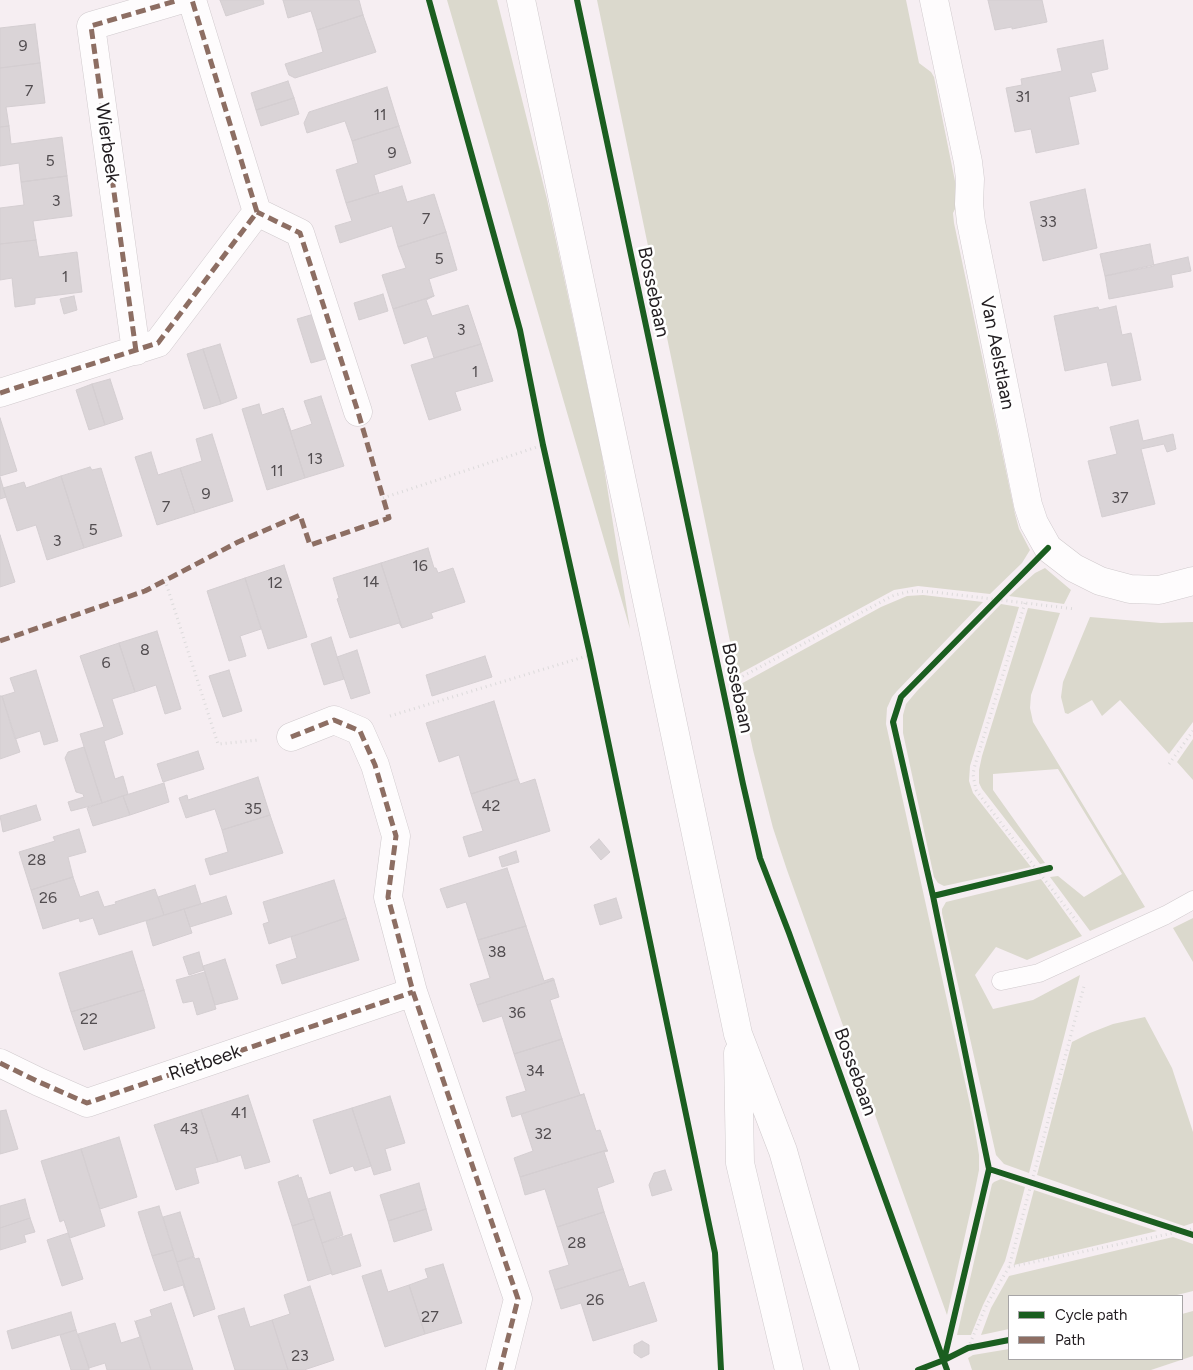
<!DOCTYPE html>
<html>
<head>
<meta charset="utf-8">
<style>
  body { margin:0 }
  #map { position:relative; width:1193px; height:1370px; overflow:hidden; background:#f6eef2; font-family:Figtree,sans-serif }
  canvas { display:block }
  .legend { position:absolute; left:1008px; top:1295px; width:175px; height:65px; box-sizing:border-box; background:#fff; border:1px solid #a7a5a6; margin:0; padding:6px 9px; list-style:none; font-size:15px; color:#221d20 }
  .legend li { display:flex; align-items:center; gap:10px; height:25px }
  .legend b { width:25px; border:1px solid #a7a5a6 }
</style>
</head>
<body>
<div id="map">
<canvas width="1193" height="1370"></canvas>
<ul class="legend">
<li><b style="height:6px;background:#1b5e20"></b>Cycle path</li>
<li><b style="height:6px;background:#8d6e63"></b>Path</li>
</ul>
</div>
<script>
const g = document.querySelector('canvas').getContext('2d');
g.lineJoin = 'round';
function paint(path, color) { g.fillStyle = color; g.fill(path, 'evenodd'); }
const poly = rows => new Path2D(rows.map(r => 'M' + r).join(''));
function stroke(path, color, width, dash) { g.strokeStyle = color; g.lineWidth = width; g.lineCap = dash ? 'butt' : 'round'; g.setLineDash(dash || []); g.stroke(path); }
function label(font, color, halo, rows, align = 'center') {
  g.font = font + ' Figtree,sans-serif'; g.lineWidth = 5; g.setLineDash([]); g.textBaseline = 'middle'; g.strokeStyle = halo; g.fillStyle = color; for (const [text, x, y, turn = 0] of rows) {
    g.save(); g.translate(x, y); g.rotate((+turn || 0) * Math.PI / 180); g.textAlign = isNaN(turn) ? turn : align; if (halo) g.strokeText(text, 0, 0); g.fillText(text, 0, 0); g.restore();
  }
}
const green = poly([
  [447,0,497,0,547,199,601,449,630,629],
  [597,0,906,0,919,63,931,72,934,77,959,201,953,213,954,223,1015,514,1019,529,1030,550,1022,563,990,594,918,586,894,590,737,675],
  [1045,568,1071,590,1064,604,1009,596,1035,573],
  [923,595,983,602,897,691,892,697,887,708,886,724,973,1118,979,1155,979,1170,973,1200,947,1315,787,870,773,828,753,750,739,685,881,607,907,596],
  [1001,604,1019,607,970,766,969,781,973,793,1031,867,944,886,938,883,934,877,903,733,903,715,906,704,917,691],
  [1028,608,1060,613,1031,695,1030,708,1033,722,1145,907,1090,931,1050,877,1058,876,1084,897,1122,874,1058,769,993,774,993,790,1045,863,1040,864,982,789,979,783,979,770,982,756],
  [1090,617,1161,623,1193,622,1193,722,1169,754,1120,700,1102,716,1092,700,1068,714,1065,713,1061,697,1063,682],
  [1193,739,1193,780,1177,762],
  [1041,879,1082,936,1027,960,996,947,975,975,993,1009,1033,1000,1080,975,1029,1173,1004,1164,996,1155,942,913,942,909,946,902],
  [1193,918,1193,962,1173,928],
  [1145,1017,1172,1068,1193,1132,1193,1223,1184,1226,1037,1175,1072,1042,1090,1033,1113,1024],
  [1001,1179,1025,1187,1012,1236,1005,1261,983,1305,971,1335,957,1335,992,1184,994,1182],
  [1034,1190,1157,1231,1014,1265],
  [1173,1237,1193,1244,1193,1291,1173,1296,1009,1296,1009,1329,981,1335,991,1308,1009,1276],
  [1193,1311,1193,1356,1151,1370,972,1370,968,1358,973,1355,1009,1349,1009,1359,1182,1359,1182,1314]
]);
const building = poly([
  [220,0,263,0,264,4,226,16,220,0],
  [283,0,359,0,363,15,317,30,311,11,288,18,283,0],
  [988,0,1042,0,1047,22,1012,29,1012,27,995,30,988,0],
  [363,15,376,52,295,78,289,75,285,64,323,52,317,30,363,15],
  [35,24,40,63,0,68,0,28,35,24],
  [1103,40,1108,69,1091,73,1096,91,1069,97,1079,144,1036,153,1031,129,1015,132,1006,88,1022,85,1021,79,1062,71,1057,49,1103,40],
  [40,63,45,103,6,107,9,126,0,127,0,68,40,63],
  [288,81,294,98,256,110,251,93,288,81],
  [387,87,399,126,352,141,345,121,307,133,304,123,309,112,387,87],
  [294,98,299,114,261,126,256,110,294,98],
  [9,126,11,144,62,137,67,176,21,182,19,163,0,166,0,127,9,126],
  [399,126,411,163,374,175,379,193,346,203,336,170,358,163,352,141,399,126],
  [67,176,72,216,33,221,36,240,0,244,0,208,24,205,21,182,67,176],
  [402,186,407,202,434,194,446,232,398,247,392,226,340,243,335,226,352,221,346,203,402,186],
  [1085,189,1097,248,1043,261,1030,202,1085,189],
  [446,232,457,270,429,279,434,296,393,309,382,275,406,268,398,247,446,232],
  [36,240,39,257,77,252,82,292,35,298,35,304,15,307,12,278,0,280,0,244,36,240],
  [1150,244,1154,266,1105,276,1100,254,1150,244],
  [1188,257,1191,271,1171,275,1173,287,1109,299,1105,276,1188,257],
  [383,294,388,311,359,320,354,303,383,294],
  [74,296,77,310,64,314,60,299,74,296],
  [434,296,426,300,432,316,468,305,481,344,434,358,427,336,404,344,393,309,434,296],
  [1116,306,1122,335,1131,333,1141,380,1112,386,1107,362,1065,371,1054,316,1098,307,1099,310,1116,306],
  [314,314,329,358,311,363,297,319,314,314],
  [220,344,237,398,221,404,203,349,220,344],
  [481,344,493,381,455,392,461,410,429,420,411,365,481,344],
  [203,349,221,404,204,409,187,354,203,349],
  [110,379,123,419,105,425,92,384,110,379],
  [92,384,105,425,89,430,76,390,92,384],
  [321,396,344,466,305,478,283,408,291,431,312,424,304,401,321,396],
  [259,404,262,415,283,408,305,478,267,490,242,409,259,404],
  [0,418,17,471,0,476,0,418],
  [1138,420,1143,441,1173,434,1176,449,1167,452,1164,444,1141,449,1155,504,1102,517,1088,461,1117,454,1110,427,1138,420],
  [212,434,233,501,195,513,180,468,202,461,196,439,212,434],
  [151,452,158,475,180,468,195,513,157,525,135,457,151,452],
  [90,467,92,470,101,468,122,536,84,548,61,476,90,467],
  [61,476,84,548,47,560,36,525,17,531,3,488,24,482,26,488,61,476],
  [0,477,6,497,0,499,0,477],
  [0,535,15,582,0,587,0,535],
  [428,548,434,568,436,568,438,573,453,568,465,602,431,613,433,618,402,628,381,563,428,548],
  [381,563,402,628,399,623,350,638,337,599,339,598,333,578,381,563],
  [284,565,307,637,268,649,245,578,284,565],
  [245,578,261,629,240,636,246,656,229,661,207,591,245,578],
  [157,631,181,709,165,714,156,685,135,692,119,643,157,631],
  [331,637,344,679,324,685,311,644,331,637],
  [119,643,135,692,112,699,123,734,104,741,115,779,123,776,128,794,102,803,80,734,104,727,80,656,119,643],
  [357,650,370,693,351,699,337,657,357,650],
  [485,656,492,677,432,696,426,675,485,656],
  [36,670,58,741,44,745,40,731,15,739,2,696,15,692,10,678,36,670],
  [229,670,242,711,223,717,209,676,229,670],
  [0,696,2,696,20,752,0,759,0,696],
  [494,701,518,779,471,794,459,755,439,762,426,723,494,701],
  [84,747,102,803,71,811,68,802,84,797,83,794,76,792,65,758,68,752,84,747],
  [198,751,204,769,163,782,157,764,198,751],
  [258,777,270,815,222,830,215,809,186,818,179,798,187,795,188,800,258,777],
  [518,779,520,784,535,779,550,831,469,857,463,837,483,831,471,794,518,779],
  [164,783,169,802,130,815,123,796,164,783],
  [123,796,130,815,93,826,87,808,123,796],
  [36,805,41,820,3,832,0,816,36,805],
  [270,815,283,853,210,875,205,859,228,852,222,830,270,815],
  [79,829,86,852,68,857,73,877,31,890,19,852,55,841,53,837,79,829],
  [599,839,610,852,601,860,590,847,599,839],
  [516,851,519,862,502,867,499,857,516,851],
  [507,868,526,926,478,940,466,902,447,908,440,889,507,868],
  [73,877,80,897,98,891,104,907,116,904,115,902,155,889,164,915,99,935,93,918,80,922,79,918,43,929,31,890,73,877],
  [334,880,346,918,269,944,263,924,269,922,263,902,334,880],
  [195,885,201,904,164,915,158,897,195,885],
  [226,896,232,914,190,927,184,909,226,896],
  [616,898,622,918,600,925,594,905,616,898],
  [184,909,192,933,153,946,146,921,184,909],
  [346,918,359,960,282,984,276,965,297,958,291,937,346,918],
  [526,926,544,981,553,978,554,980,477,1005,470,984,490,978,478,940,526,926],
  [132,951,144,990,71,1012,59,973,132,951],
  [199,952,204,970,189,975,183,957,199,952],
  [225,959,238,999,215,1005,203,966,225,959],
  [205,972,216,1009,197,1015,193,1001,183,1003,176,980,205,972],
  [554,980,559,997,550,1000,562,1039,514,1054,502,1016,483,1022,477,1005,554,980],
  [144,990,155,1028,84,1050,71,1012,144,990],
  [562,1039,580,1095,584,1094,512,1117,506,1097,526,1091,514,1054,562,1039],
  [584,1094,596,1131,600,1130,607,1150,520,1177,514,1158,533,1151,521,1114,584,1094],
  [248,1095,270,1162,245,1169,241,1155,218,1162,201,1110,248,1095],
  [390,1096,405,1143,385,1149,391,1170,374,1175,352,1108,390,1096],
  [352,1108,371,1166,355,1171,353,1166,330,1174,313,1120,352,1108],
  [6,1110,18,1149,0,1154,0,1111,6,1110],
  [201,1110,218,1162,195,1168,199,1183,176,1190,154,1125,201,1110],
  [119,1137,137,1197,100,1209,81,1149,119,1137],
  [81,1149,105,1226,70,1238,64,1220,60,1222,41,1161,81,1149],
  [607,1150,608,1151,604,1152,614,1182,597,1188,604,1212,557,1227,545,1189,525,1195,520,1177,607,1150],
  [665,1170,672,1190,652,1196,649,1185,654,1173,665,1170],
  [298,1175,299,1178,301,1177,314,1219,292,1226,278,1182,298,1175],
  [419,1183,426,1209,388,1221,380,1195,419,1183],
  [330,1192,343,1235,322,1243,308,1199,330,1192],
  [25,1199,30,1218,0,1228,0,1206,25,1199],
  [159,1206,173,1250,152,1256,138,1212,159,1206],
  [426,1209,432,1230,394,1242,388,1221,426,1209],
  [180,1212,194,1256,177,1262,163,1217,180,1212],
  [604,1212,623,1269,555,1290,549,1271,569,1265,557,1227,604,1212],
  [30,1218,35,1232,24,1235,26,1242,0,1250,0,1228,30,1218],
  [314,1219,332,1273,308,1281,292,1226,314,1219],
  [68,1233,83,1279,62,1286,47,1240,68,1233],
  [351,1234,361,1266,332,1275,322,1243,351,1234],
  [173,1250,194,1316,194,1317,183,1285,164,1291,152,1256,173,1250],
  [194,1257,195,1259,199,1258,215,1309,194,1316,177,1262,194,1257],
  [443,1264,462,1323,425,1334,409,1285,428,1278,425,1269,443,1264],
  [623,1269,629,1287,644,1282,657,1321,593,1341,581,1303,561,1309,555,1290,623,1269],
  [381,1270,388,1292,409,1285,425,1334,385,1347,362,1276,381,1270],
  [310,1286,334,1360,304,1370,288,1370,272,1320,290,1314,284,1295,310,1286],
  [171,1303,193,1370,151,1370,136,1321,152,1316,150,1310,171,1303],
  [244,1308,250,1327,272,1320,288,1370,235,1370,218,1316,244,1308],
  [71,1312,76,1330,12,1349,7,1331,71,1312],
  [135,1321,151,1370,107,1370,105,1363,89,1368,78,1334,115,1323,121,1343,140,1337,135,1321],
  [76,1330,89,1368,89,1370,71,1370,60,1335,76,1330],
  [642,1341,649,1345,649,1354,641,1358,634,1353,634,1345,642,1341]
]);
const path = poly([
  [383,498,543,445],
  [165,580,218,744,258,740],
  [1025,603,975,765,973,774,974,780,976,790,981,797,1078,923],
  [734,681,892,596,903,593,912,591,934,592,1075,609],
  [390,716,590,655],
  [1169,764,1193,731],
  [1009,1267,1193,1229],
  [968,1348,987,1304,1009,1267,1084,986]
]);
const lane = poly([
  [1001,981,1039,973,1166,915,1193,900]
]);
const street = poly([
  [934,0,968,162,970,179,969,204,971,222,1028,505,1034,523,1048,548,1074,568,1100,581,1130,589,1159,590,1193,581],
  [257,212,300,233,358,412],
  [136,351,91,26,179,0],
  [0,393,158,343,257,212,192,0],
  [291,737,334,720,360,731,375,765,396,836,388,897,413,992,518,1299,500,1370],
  [0,1063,39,1082,87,1103,413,992]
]);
const secondary = poly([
  [521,0,738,1034,783,1151,845,1370],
  [738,1053,740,1163,789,1370]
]);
const quiet = poly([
  [136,351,91,26,179,0],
  [0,393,158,343,257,212,192,0],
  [0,641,145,591,238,542,300,515,310,545,389,518,358,412,300,233,257,212],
  [291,737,334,720,360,731,375,765,396,836,388,897,413,992,518,1299,500,1370],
  [0,1063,39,1082,87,1103,413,992]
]);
const cycleway = poly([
  [429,0,520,330,543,445,590,655,715,1253,721,1370],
  [577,0,743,784,760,858,789,933,947,1370],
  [933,896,1050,868],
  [989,1169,1193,1235],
  [944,1360,989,1169,933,896,893,722,901,697,1048,548],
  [918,1370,944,1360,968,1348,1009,1340]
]);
const numberNames = [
  ["9",23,46],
  ["7",29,91],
  ["31",1023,97],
  ["11",380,115],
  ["9",392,153],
  ["5",50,161],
  ["3",56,201],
  ["7",426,219],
  ["33",1048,222],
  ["5",439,259],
  ["1",65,277],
  ["3",461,330],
  ["1",475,372],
  ["13",315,459],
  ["11",277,471],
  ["9",206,494],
  ["37",1120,498],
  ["7",166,507],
  ["5",93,530],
  ["3",57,541],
  ["16",420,566],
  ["14",371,582],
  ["12",275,583],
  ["8",145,650],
  ["6",106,663],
  ["42",491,806],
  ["35",253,809],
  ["28",37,860],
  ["26",48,898],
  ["38",497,952],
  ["36",517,1013],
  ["22",89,1019],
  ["34",535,1071],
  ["41",239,1113],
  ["43",189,1129],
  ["32",543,1134],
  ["28",577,1243],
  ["26",595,1300],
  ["27",430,1317],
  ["23",300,1356]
];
const streetNames = [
  ["Wierbeek",107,143,82],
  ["Bossebaan",653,292,78],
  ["Van Aelstlaan",997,353,79],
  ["Bossebaan",737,688,78],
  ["Rietbeek",205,1063,-19],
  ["Bossebaan",855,1072,70]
];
paint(green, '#dbd9cd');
paint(building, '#dad4d7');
stroke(building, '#d4ced1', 1);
stroke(lane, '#d0cacd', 19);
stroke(street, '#d0cacd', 29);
stroke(secondary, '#d0cacd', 29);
stroke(path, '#dcdadb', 3, [1, 4]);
stroke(lane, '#fefcfd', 18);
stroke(street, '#fefcfd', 28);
stroke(secondary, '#fefcfd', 28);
stroke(quiet, '#8d6e63', 5, [10, 5]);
stroke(cycleway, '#1b5e20', 6);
label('16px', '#524d50', null, numberNames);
label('19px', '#221d20', '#fff', streetNames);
</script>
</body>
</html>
